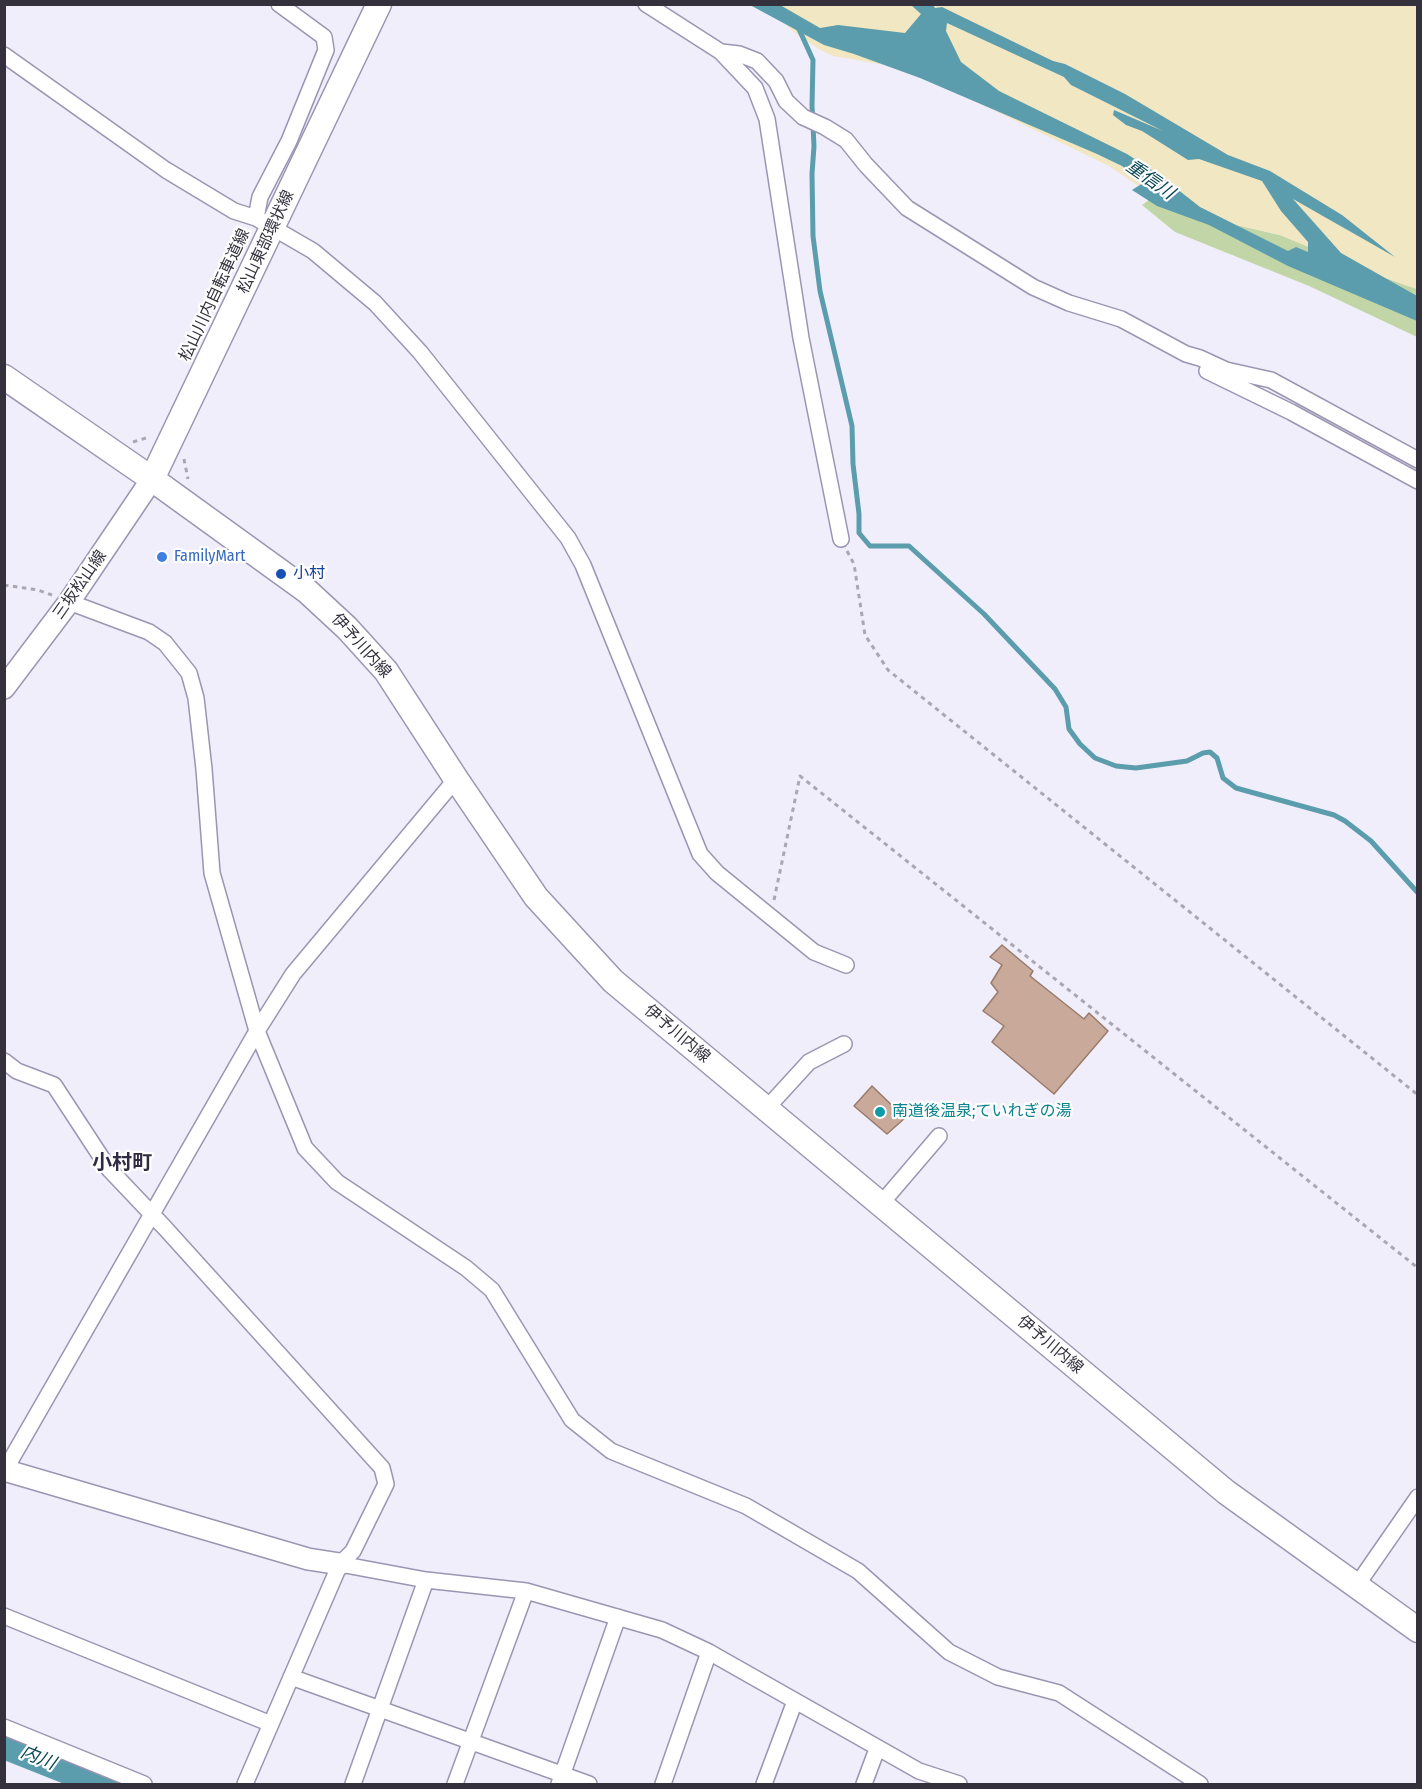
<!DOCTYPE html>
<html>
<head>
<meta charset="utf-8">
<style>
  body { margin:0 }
  #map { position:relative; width:1422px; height:1789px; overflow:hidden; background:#f1eefb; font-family:"Fira Sans Condensed",sans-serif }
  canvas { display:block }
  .frame { position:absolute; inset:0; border:6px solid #34313d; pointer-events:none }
</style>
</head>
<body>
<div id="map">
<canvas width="1422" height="1789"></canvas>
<div class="frame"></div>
</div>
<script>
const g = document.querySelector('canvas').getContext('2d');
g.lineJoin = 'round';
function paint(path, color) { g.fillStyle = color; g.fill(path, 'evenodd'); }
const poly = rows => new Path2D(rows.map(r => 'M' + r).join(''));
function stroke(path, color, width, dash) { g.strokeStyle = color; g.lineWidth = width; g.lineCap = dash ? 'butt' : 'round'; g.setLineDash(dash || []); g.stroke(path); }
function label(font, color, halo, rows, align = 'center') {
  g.font = font + ' "Fira Sans Condensed","Noto Sans JP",sans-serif'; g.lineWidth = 4.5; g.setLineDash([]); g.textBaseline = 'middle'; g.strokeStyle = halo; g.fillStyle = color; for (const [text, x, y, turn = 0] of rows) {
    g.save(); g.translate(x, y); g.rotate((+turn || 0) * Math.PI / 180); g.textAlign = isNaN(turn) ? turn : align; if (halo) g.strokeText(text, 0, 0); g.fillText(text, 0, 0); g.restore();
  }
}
const green = poly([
  [1153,197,1175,211,1280,235,1377,275,1417,289,1417,337,1309,286,1175,232,1142,205]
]);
const sand = poly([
  [766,5,1417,5,1417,289,1377,275,1280,235,1175,211,1109,166,921,75,896,67,833,56,822,51,796,34]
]);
const water = poly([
  [750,5,780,5,820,28,838,25,905,33,921,14,911,5,933,5,935,8,942,7,1053,61,1065,64,1125,94,1228,155,1270,171,1342,215,1395,257,1293,199,1341,253,1417,296,1417,321,1288,266,1209,225,1157,206,1132,190,1143,183,1122,166,1097,154,920,78,854,54,824,45],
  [947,23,1064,77,1071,85,1163,131,1114,110,1113,115,1126,125,1142,131,1188,160,1199,159,1262,181,1281,211,1308,242,1308,252,1296,247,1288,251,1200,207,1158,174,1127,154,999,91,961,62,946,31]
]);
const stream = poly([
  [798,27,813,60,812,106,814,146,812,174,813,236,820,291,852,426,853,464,859,514,859,533,870,546,909,546,984,614,1055,689,1066,707,1069,729,1080,744,1095,758,1116,766,1136,768,1187,761,1203,753,1210,752,1217,758,1223,778,1236,788,1334,815,1345,821,1371,841,1418,893]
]);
const river = poly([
  [4,1744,105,1784]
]);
const building = poly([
  [1002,945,1033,971,1030,976,1084,1019,1089,1013,1108,1031,1054,1094,992,1042,1004,1026,983,1011,998,992,991,983,1002,965,990,957,1002,945],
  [872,1086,905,1118,887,1134,854,1106,872,1086]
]);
const path = poly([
  [133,442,149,437],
  [184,459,188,479],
  [847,551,854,564,865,635,888,670,1418,1095],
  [4,585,38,590,52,595],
  [774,900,800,776,1418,1268]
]);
const street = poly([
  [646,4,721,52,755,88,767,119,801,338,841,539],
  [721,52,739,54,757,61,776,81,786,101,803,117,825,127,846,140,866,165,907,208,1033,287,1069,303,1121,319,1186,354,1200,358,1226,370,1271,380,1418,460],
  [4,55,166,170,234,211,256,218,313,251,375,303,420,352,568,538,583,565,700,854,717,873,814,952,846,965],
  [256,218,260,197,289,141,326,50,324,37,279,4],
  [1207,371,1291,412,1418,481],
  [69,602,149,632,165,643,189,673,196,698,204,769,212,873,257,1031,305,1148,337,1182,466,1268,492,1290,572,1420,611,1451,746,1506,858,1571,949,1652,998,1677,1059,1693,1200,1784],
  [4,1061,17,1071,54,1085,109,1169,165,1228,382,1468,386,1484,353,1551,340,1564,245,1784],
  [766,1109,809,1062,844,1044],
  [880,1205,939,1136],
  [5,1470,257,1031,293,974,456,779],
  [340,1564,426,1580,526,1591,662,1630,709,1652,919,1771,959,1784],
  [1357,1585,1418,1497],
  [4,1616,271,1724],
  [291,1677,589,1784],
  [4,1727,144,1784],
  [353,1784,426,1580],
  [455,1784,526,1591],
  [559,1784,618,1617],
  [663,1784,709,1652],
  [764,1784,795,1701],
  [864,1784,877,1749]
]);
const secondary = poly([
  [4,688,69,602,152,479],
  [4,1470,308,1559,340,1564]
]);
const primary = poly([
  [4,377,152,479,307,591,347,628,386,671,456,779,536,897,613,981,1226,1492,1418,1630],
  [152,479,379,4]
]);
const markers = [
  [162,557,6,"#3f7fe0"],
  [281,574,6,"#1a4fb4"],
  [880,1112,6,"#0f9aa8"]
];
const streetNames = [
  ["松山東部環状線",266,242,-65],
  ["松山川内自転車道線",215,295,-65],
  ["三坂松山線",80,585,-55],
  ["伊予川内線",361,646,48],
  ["伊予川内線",677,1034,40],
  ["伊予川内線",1050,1345,40]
];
const shopNames = [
  ["FamilyMart",174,557]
];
const transitNames = [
  ["小村",293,574]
];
const cultureNames = [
  ["南道後温泉;ていれぎの湯",892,1112]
];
const waterNames = [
  ["重信川",1150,180,35],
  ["内川",38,1758,22]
];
const quarterNames = [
  ["小村町",122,1163]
];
paint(green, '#c2d5a7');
paint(sand, '#f1e7c2');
paint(water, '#5b9dad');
stroke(stream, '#5b9dad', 5);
stroke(river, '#5b9dad', 30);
paint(building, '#c8a99a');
stroke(building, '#987b6d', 1.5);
stroke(street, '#9c95b2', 18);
stroke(secondary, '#9c95b2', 24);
stroke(primary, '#9c95b2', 27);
stroke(path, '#aaa7b3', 3, [4.5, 4.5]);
stroke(street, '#fff', 15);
stroke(secondary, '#fff', 21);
stroke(primary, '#fff', 24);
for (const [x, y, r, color] of markers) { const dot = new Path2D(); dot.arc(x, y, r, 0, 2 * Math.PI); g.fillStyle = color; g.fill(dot); stroke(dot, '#fefefe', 2); }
label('16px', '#34313d', '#fefefe', streetNames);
label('16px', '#366cbe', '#fefefe', shopNames, 'left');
label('16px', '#164399', '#fefefe', transitNames, 'left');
label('16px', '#0d838f', '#fefefe', cultureNames, 'left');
label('italic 18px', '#084653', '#fefefe', waterNames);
label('bold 20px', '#312b42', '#fefefe', quarterNames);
</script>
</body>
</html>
